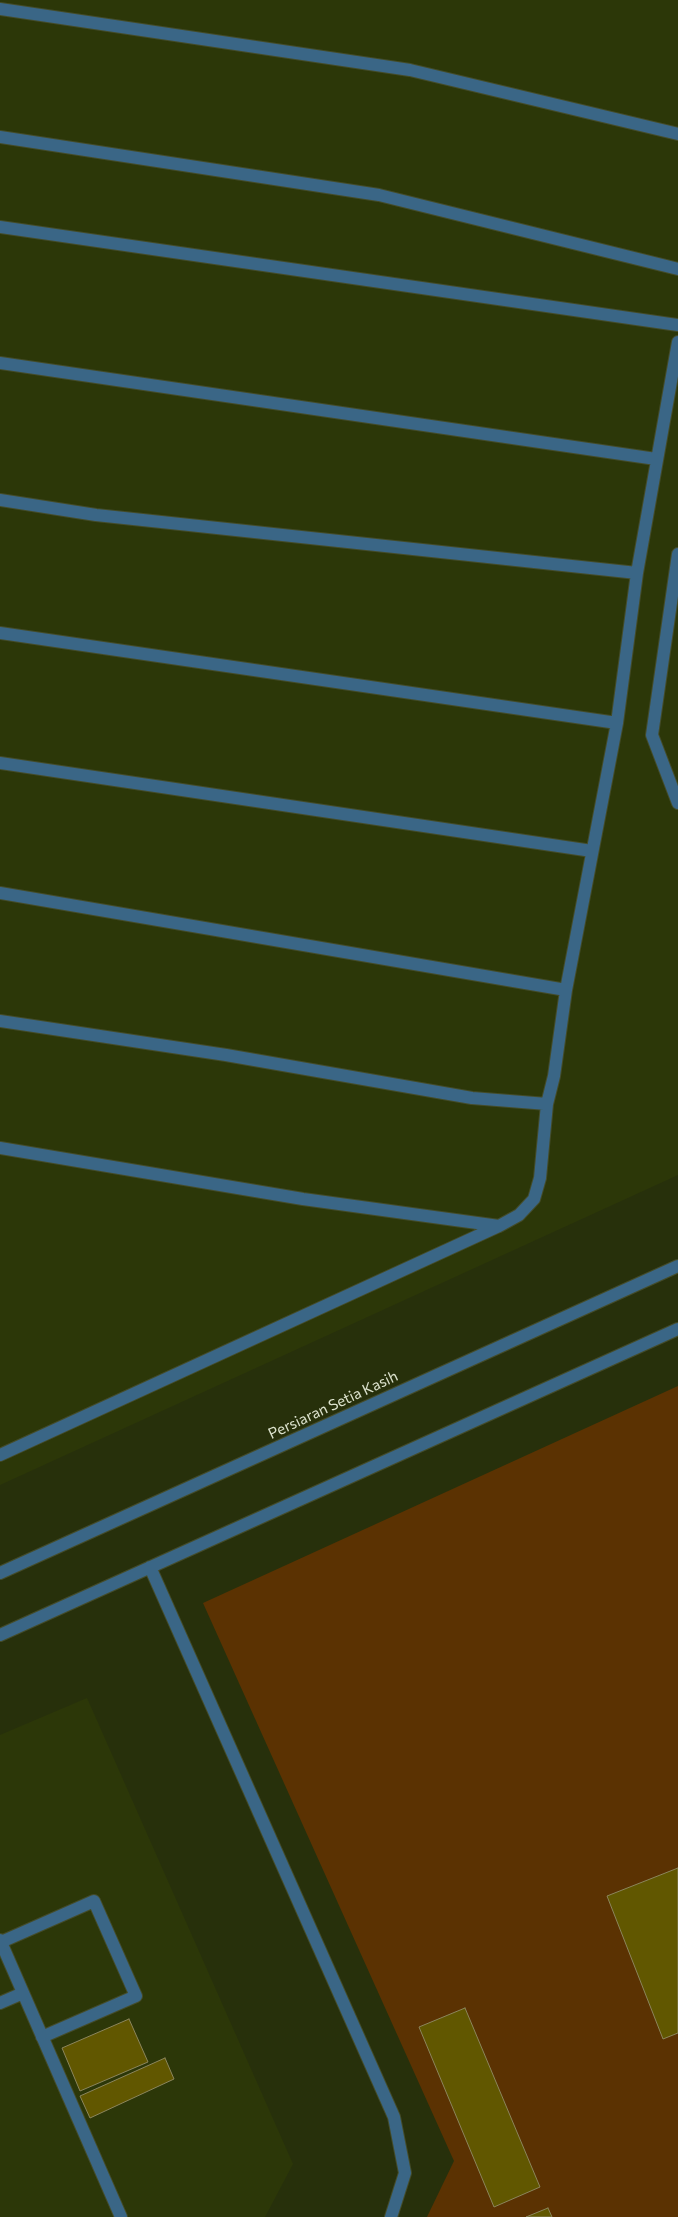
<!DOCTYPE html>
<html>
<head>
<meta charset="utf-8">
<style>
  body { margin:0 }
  canvas { display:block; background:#27300b }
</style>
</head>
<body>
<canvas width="678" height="2217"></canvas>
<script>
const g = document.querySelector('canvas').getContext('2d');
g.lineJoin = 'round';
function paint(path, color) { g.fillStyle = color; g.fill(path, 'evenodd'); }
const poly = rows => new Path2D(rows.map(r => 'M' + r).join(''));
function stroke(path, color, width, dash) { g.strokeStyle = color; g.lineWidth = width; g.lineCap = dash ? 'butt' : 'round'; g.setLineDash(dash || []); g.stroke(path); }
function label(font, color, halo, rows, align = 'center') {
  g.font = font + ' Commissioner,sans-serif'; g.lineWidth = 4; g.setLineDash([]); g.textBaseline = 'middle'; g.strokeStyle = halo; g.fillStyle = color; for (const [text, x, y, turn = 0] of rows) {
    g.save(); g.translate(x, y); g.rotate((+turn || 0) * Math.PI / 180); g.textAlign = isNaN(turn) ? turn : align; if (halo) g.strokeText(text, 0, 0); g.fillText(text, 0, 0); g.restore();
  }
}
const built = poly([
  [0,0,678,0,678,1175,0,1485],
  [87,1698,293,2164,265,2217,0,2217,0,1735]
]);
const green = poly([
  [678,1386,678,2217,427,2217,454,2161,203,1603]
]);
const building = poly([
  [678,1868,678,2033,663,2039,607,1896,678,1868],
  [465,2008,540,2187,494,2207,419,2027,465,2008],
  [129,2019,148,2062,80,2091,62,2048,129,2019],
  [165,2058,174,2079,90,2118,80,2096,165,2058],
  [548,2208,552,2217,526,2217,548,2208]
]);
const minor = poly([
  [0,9,410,70,678,134],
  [0,137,379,195,678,269],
  [0,227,678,325],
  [0,363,656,459],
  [0,500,96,515,637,573],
  [678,554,652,735,678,803],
  [0,633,617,723],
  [0,763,592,851],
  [0,893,566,990,617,723,637,573,678,342],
  [0,1021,226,1055,472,1098,547,1104,554,1076,566,990],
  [0,1148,303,1199,499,1226,519,1215,534,1199,540,1178,547,1104],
  [0,1455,499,1226],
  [150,1567,394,2117,405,2173,391,2217],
  [0,1573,678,1266],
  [0,1635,678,1329],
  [0,1940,121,2217],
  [1,1942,94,1901,136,1996,42,2037],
  [0,2003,23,1993]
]);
const streetNames = [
  ["Persiaran Setia Kasih",333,1405,-25]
];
paint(built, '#2c3708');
paint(green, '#5b3202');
paint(building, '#615700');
stroke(building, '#8b855c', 1);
stroke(minor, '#444c2a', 14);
stroke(minor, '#3a6686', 12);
label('15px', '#dce2cd', '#27300b', streetNames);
</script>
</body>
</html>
